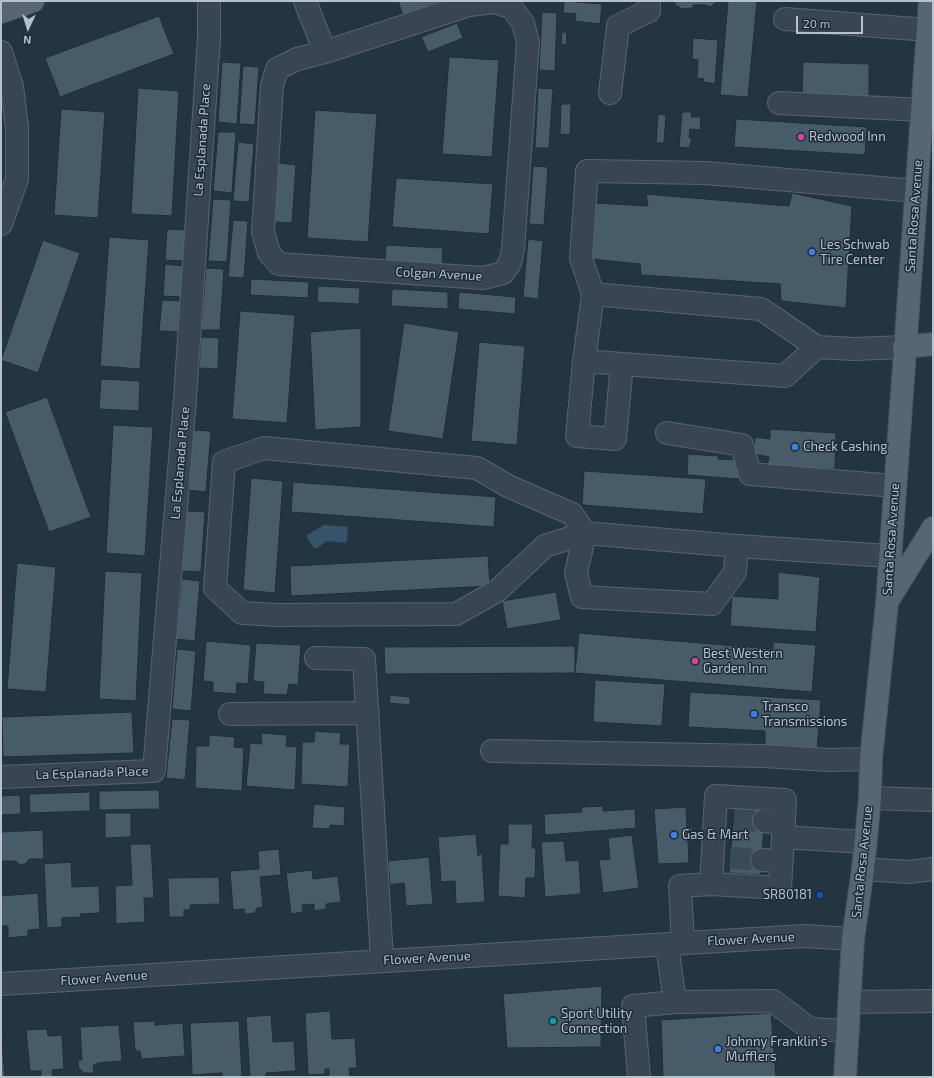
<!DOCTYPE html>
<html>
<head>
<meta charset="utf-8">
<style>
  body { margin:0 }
  #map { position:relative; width:934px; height:1078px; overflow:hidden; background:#243542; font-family:"Exo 2",sans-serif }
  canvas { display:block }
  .frame { position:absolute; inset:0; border:2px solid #b6c1cc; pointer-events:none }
  .north { position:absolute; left:8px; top:8px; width:40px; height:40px; -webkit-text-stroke:3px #1d2b37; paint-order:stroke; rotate:184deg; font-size:11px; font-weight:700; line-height:16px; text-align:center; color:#b6c1cc }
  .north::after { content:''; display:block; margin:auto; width:14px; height:18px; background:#b6c1cc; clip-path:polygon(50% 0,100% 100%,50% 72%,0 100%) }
  .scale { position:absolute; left:796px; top:16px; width:67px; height:18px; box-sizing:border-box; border:2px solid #b6c1cc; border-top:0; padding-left:5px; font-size:12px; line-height:14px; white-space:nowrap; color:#b6c1cc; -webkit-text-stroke:3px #1d2b37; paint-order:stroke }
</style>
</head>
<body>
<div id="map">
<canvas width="934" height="1078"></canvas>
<div class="frame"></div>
<div class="north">N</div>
<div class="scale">20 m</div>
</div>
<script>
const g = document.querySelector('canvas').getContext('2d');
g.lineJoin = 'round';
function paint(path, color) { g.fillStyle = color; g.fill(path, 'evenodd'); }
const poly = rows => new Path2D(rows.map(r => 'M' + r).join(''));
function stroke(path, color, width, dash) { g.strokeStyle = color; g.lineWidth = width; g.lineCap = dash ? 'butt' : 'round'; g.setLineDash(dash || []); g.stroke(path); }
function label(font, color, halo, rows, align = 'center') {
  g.font = font + ' "Exo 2",sans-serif'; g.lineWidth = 3; g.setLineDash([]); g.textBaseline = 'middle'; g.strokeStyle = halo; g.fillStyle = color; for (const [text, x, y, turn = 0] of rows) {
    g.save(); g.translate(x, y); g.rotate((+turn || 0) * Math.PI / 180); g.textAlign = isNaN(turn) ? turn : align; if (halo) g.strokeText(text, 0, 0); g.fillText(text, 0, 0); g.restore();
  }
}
const water = poly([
  [324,525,348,527,347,541,345,543,327,541,317,548,314,548,307,538,307,535]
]);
const building = poly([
  [398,1,443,1,403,15,398,1],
  [564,1,602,4,600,24,575,21,576,14,563,13,564,1],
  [675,1,715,1,715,4,713,4,713,6,707,7,707,5,693,5,693,8,679,9,679,6,675,6,675,1],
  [728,1,757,1,748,97,720,95,728,1],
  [542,12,557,13,555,71,539,70,542,12],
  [159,16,174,54,60,97,45,58,159,16],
  [457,23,463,38,428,52,421,37,457,23],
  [562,32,567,32,566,45,561,44,562,32],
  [693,38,718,40,715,84,703,82,704,79,697,78,698,60,692,59,693,38],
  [449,57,499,60,492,157,442,154,449,57],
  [222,62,241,63,237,124,218,122,222,62],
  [803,62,869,64,869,97,802,95,803,62],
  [243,66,259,67,255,125,239,124,243,66],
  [138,88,179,91,172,216,131,214,138,88],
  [538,88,553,89,549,148,535,148,538,88],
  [561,104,571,104,570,135,560,134,561,104],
  [61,109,105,112,98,218,54,215,61,109],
  [315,110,377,114,368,242,307,238,315,110],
  [682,112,692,112,691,117,701,117,700,130,690,129,689,138,692,138,689,148,679,147,682,112],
  [658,114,666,115,664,143,656,143,658,114],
  [736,119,867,127,865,155,734,147,736,119],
  [218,132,236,132,232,193,213,191,218,132],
  [238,142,254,144,249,202,233,201,238,142],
  [278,163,296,165,292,223,274,222,278,163],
  [533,166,548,167,544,225,529,224,533,166],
  [396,178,493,184,489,234,392,227,396,178],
  [792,193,852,206,846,308,781,301,780,284,641,275,640,264,592,259,595,203,648,206,646,194,789,206,792,193],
  [213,199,231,200,227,262,208,261,213,199],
  [233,220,248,221,244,278,228,277,233,220],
  [167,229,186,230,184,261,165,260,167,229],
  [109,237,149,240,140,369,100,366,109,237],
  [528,239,543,241,538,299,523,297,528,239],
  [43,240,80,253,38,373,1,360,43,240],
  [386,245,443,248,442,265,385,263,386,245],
  [165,264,183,266,181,297,163,296,165,264],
  [206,268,224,269,220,330,201,330,206,268],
  [251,279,309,282,308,298,250,295,251,279],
  [318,286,360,288,359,304,317,302,318,286],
  [392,289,448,292,448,309,391,306,392,289],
  [459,292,516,297,515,314,458,309,459,292],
  [162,300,181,301,178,332,159,331,162,300],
  [240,311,295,315,287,423,232,419,240,311],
  [404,323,459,332,443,439,388,431,404,323],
  [361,328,361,427,315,430,310,332,361,328],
  [201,337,219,338,218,369,199,368,201,337],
  [479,342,525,346,517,445,471,441,479,342],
  [101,379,140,381,139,411,99,409,101,379],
  [47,397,91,517,49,532,5,412,47,397],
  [113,425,153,427,145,556,106,553,113,425],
  [770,429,836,433,835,469,767,466,769,457,753,454,755,437,770,439,770,429],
  [192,430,211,431,206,492,187,490,192,430],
  [688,454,719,456,718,459,740,460,739,479,687,475,688,454],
  [584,471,706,479,703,514,582,505,584,471],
  [251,478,283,481,275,593,243,590,251,478],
  [293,482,496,497,494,527,291,512,293,482],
  [186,511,205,512,201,572,182,571,186,511],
  [488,556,490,586,291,596,290,566,488,556],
  [17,563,56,567,46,692,7,689,17,563],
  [105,571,142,573,136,701,99,699,105,571],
  [778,572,820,577,816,632,730,626,732,596,778,599,778,572],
  [182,579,200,581,195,641,176,639,182,579],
  [556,592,561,620,507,629,502,601,556,592],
  [579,633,773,649,773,642,816,645,812,692,575,673,579,633],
  [206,641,251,645,248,684,237,683,236,694,213,692,213,682,203,681,206,641],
  [256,643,301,645,298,685,289,684,287,695,263,694,264,682,253,681,256,643],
  [575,646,575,673,385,674,384,647,575,646],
  [177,649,196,651,191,711,172,709,177,649],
  [595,680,665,684,662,726,593,722,595,680],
  [690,692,821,700,817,750,765,745,765,731,688,727,690,692],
  [390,695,410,697,410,705,389,703,390,695],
  [132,712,134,753,3,757,2,717,132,712],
  [172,719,190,720,185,780,166,778,172,719],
  [315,731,341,733,340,744,350,744,348,787,301,784,302,742,314,742,315,731],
  [261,733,287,735,286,746,297,747,295,790,246,786,250,743,262,744,261,733],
  [209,735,235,737,234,747,244,748,242,791,195,788,196,746,209,746,209,735],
  [159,790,160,809,99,810,99,791,159,790],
  [90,792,90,811,30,813,29,794,90,792],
  [20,795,21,814,1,815,1,796,20,795],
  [735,801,765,804,761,875,729,873,735,801],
  [314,804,345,807,344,826,330,825,330,829,312,828,314,804],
  [603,806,603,811,635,809,636,828,545,835,544,814,582,812,581,807,603,806],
  [686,807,687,828,692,827,693,841,688,841,689,863,658,864,654,809,686,807],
  [105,813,131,813,131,837,105,838,105,813],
  [508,824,533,824,532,848,536,848,535,878,526,878,525,898,498,896,500,844,508,844,508,824],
  [43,830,44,859,29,859,27,863,21,865,15,861,1,861,1,832,43,830],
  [476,834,478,856,482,853,485,902,456,904,455,881,441,882,438,837,476,834],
  [632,835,639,888,603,893,599,860,610,859,608,838,632,835],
  [564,841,566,861,579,860,581,894,545,897,541,842,564,841],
  [130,844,151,844,154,898,144,898,145,922,116,924,115,886,132,885,130,844],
  [279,849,281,875,260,877,263,907,257,908,255,913,245,914,244,909,233,910,230,871,259,869,258,851,279,849],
  [429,857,433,904,406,906,404,883,390,885,388,861,429,857],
  [71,862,72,887,99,886,100,913,80,914,81,917,62,918,62,927,47,928,44,864,71,862],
  [312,870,313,879,338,876,341,902,326,904,326,909,314,911,314,904,302,905,303,912,291,914,286,873,312,870],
  [219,877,220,904,190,905,190,910,184,910,184,917,169,917,168,878,219,877],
  [38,893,40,929,28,930,28,936,8,938,8,926,1,926,1,896,38,893],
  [602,986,601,1047,507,1048,503,994,602,986],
  [330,1011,332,1039,355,1038,357,1068,349,1068,350,1077,329,1077,329,1069,325,1069,325,1074,308,1075,305,1013,330,1011],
  [771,1013,776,1077,663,1077,661,1020,771,1013],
  [271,1015,273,1042,294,1041,296,1071,266,1073,266,1077,250,1077,246,1017,271,1015],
  [155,1021,155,1025,183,1023,185,1056,141,1059,140,1051,135,1051,133,1022,155,1021],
  [239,1021,242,1077,222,1077,222,1073,192,1075,190,1023,239,1021],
  [119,1025,122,1061,97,1063,97,1065,93,1065,94,1073,82,1073,82,1070,79,1070,78,1060,82,1060,80,1027,119,1025],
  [47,1029,48,1036,62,1035,64,1069,52,1070,53,1077,41,1077,41,1071,30,1071,26,1030,47,1029],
  [1,1031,5,1077,1,1077,1,1031]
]);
const minorTunnel = poly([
  [734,819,764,821],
  [730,858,762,860]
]);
const minor = poly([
  [305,1,325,52],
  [495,2,512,8,523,23,528,42,513,249,510,263,503,273,483,278,279,264,269,253,263,232,272,86,277,69,297,59,325,52,469,5,495,2],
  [785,19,928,30],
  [1,52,12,86,17,128,17,179,1,224],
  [610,93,618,26,649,11,649,1],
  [779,103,922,110],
  [593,294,581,258,587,171,706,173,916,191],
  [817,347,785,376,622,364,615,439,577,436,584,361,593,294,761,309,817,347,854,349,904,347],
  [584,361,622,364],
  [667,433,742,445,750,474,894,486],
  [264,448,477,468,508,486,572,514,585,533,545,546,497,591,456,614,277,615,242,613,215,588,224,462,264,448],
  [737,546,735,572,712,604,582,597,576,573,585,533,737,546,889,556],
  [316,658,364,659,382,960],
  [230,714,368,713],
  [492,751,763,756,829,760,871,759],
  [1,777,154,771,185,399,209,38,209,1],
  [870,798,933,800],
  [764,821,784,823],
  [783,837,785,800,716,796,711,884,780,888,783,837,864,842],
  [762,860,782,861],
  [863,869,909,872,933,869],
  [683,943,680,886,711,884],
  [1,984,804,936,853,939],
  [675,1002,773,1001,810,1029,848,1031],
  [850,1002,933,1001],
  [639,1077,633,1006,675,1002,667,945]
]);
const major = poly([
  [1,12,33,1],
  [904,347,933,344],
  [887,602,933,528],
  [845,1077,853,939,863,869,870,798,871,759,887,603,930,1]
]);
const markers = [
  [801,137,4,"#d1479c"],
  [812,252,4,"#3f7fe0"],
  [795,447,4,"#3f7fe0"],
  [695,661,4,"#d1479c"],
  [754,714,4,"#3f7fe0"],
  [674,835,4,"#3f7fe0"],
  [820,895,4,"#1a4fb4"],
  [553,1021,4,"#0f9aa8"],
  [718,1049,4,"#3f7fe0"]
];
const poiNames = [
  ["Redwood Inn",809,137],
  ["Les Schwab",820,245],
  ["Tire Center",820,260],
  ["Check Cashing",803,447],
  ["Best Western",703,654],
  ["Garden Inn",703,669],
  ["Transco",762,707],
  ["Transmissions",762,722],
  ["Gas & Mart",682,835],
  ["SR80181",812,895,"right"],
  ["Sport Utility",561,1014],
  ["Connection",561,1029],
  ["Johnny Franklin's",726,1042],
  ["Mufflers",726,1057]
];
const streetNames = [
  ["La Esplanada Place",202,140,-86],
  ["Santa Rosa Avenue",914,216,-86],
  ["Colgan Avenue",439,274,3],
  ["La Esplanada Place",180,463,-85],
  ["Santa Rosa Avenue",891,539,-86],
  ["La Esplanada Place",92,773,-2],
  ["Santa Rosa Avenue",862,862,-84],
  ["Flower Avenue",751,939,-3],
  ["Flower Avenue",427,958,-3],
  ["Flower Avenue",104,978,-4]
];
paint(water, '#37536a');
paint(building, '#485b68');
stroke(building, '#202d39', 1);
stroke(minorTunnel, '#3a4a57', 22, [22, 11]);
stroke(minor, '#57646f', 24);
stroke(major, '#46525e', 24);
stroke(minor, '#394652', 22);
stroke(major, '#576672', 22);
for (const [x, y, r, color] of markers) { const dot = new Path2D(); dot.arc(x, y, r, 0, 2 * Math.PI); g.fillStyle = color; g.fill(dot); stroke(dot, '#1d2b37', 1.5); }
label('13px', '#b6c1cc', '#1d2b37', poiNames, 'left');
label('13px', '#b6c1cc', '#1d2b37', streetNames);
</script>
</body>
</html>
